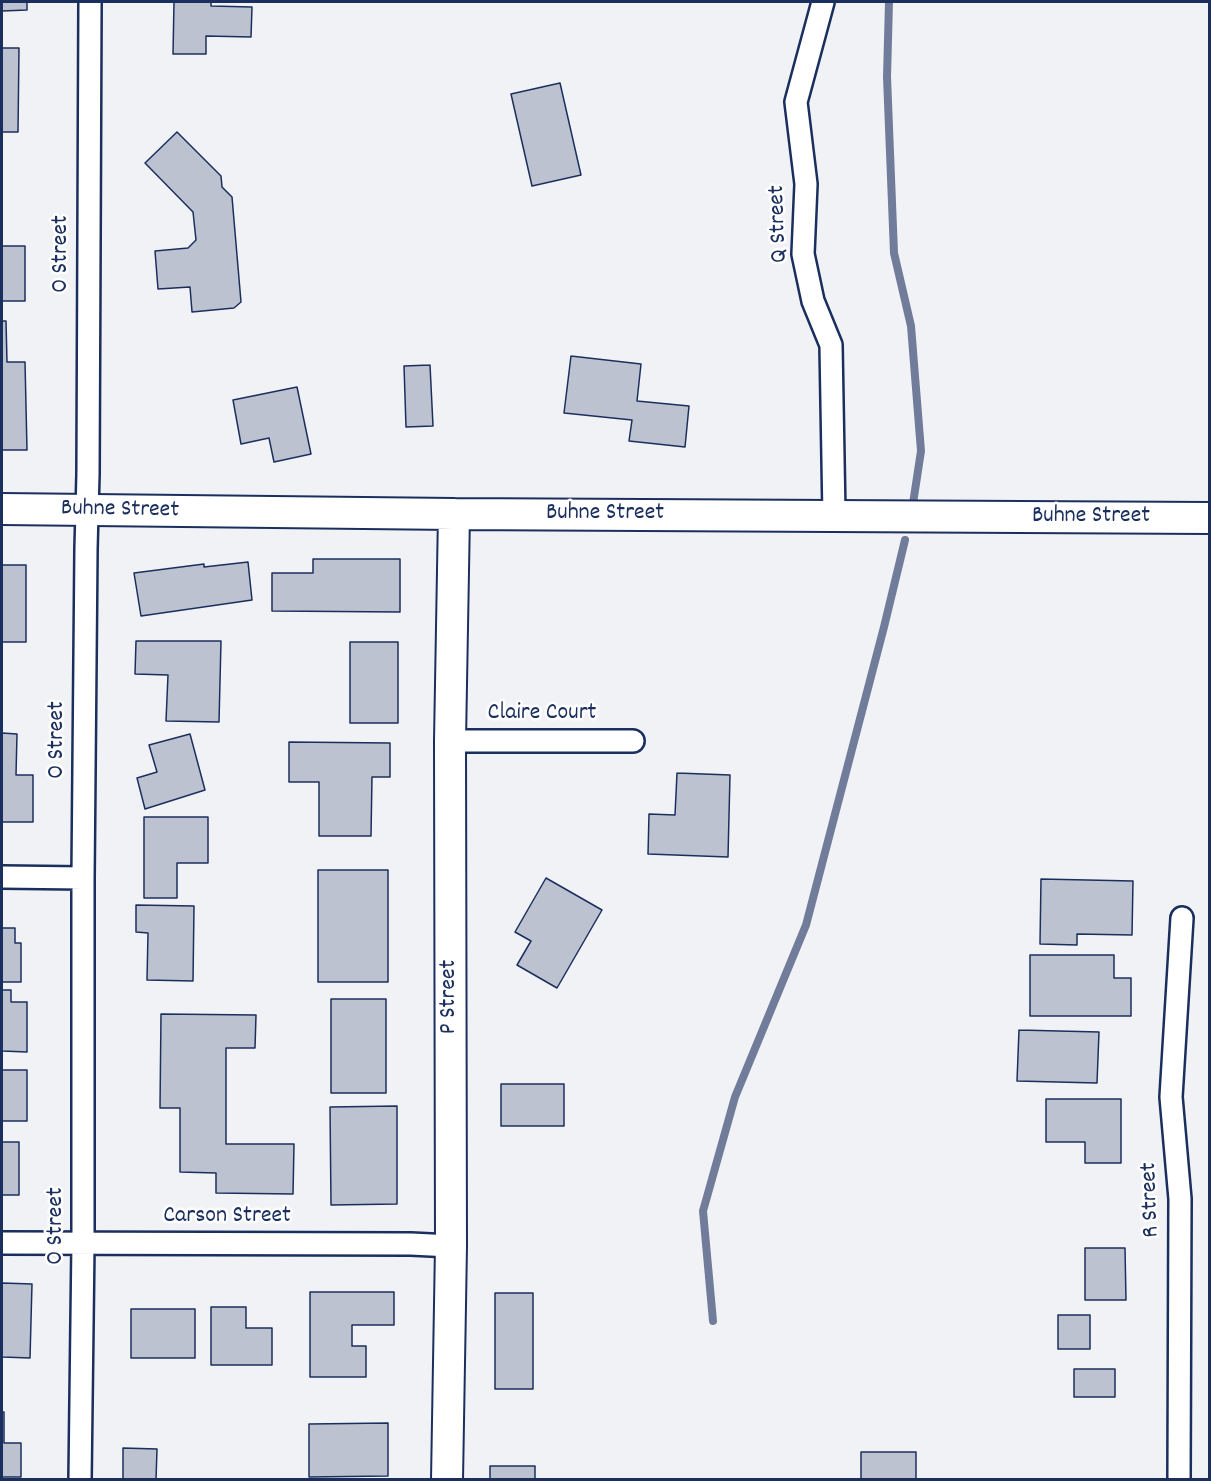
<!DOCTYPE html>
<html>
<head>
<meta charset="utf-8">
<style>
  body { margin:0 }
  #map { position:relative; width:1211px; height:1481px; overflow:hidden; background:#f1f2f5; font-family:Dekko,sans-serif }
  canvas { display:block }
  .frame { position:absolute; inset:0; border:3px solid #1b2f5e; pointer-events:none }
</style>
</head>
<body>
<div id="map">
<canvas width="1211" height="1481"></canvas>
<div class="frame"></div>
</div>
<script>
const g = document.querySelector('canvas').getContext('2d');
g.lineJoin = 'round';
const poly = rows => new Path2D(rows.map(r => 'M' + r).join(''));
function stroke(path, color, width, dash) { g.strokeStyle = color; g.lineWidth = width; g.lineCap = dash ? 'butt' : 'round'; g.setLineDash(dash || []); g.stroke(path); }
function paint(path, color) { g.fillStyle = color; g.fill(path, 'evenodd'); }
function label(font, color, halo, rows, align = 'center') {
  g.font = font + ' Dekko,sans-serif'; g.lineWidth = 5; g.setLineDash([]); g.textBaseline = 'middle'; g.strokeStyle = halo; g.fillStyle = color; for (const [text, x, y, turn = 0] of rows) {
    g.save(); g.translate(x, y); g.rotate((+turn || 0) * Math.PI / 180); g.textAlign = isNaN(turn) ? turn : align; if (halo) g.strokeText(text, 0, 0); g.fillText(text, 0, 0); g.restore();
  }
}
const stream = poly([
  [889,2,887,77,894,253,911,326,921,451,912,510],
  [713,1321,703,1211,735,1097,806,925,884,627,905,540]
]);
const building = poly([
  [2,2,27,2,27,10,2,11,2,2],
  [174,2,211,2,211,6,252,7,251,37,206,36,206,54,173,54,174,2],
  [2,48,19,48,18,132,2,132,2,48],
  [560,83,581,175,532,186,511,94,560,83],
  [177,132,221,176,222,187,232,197,241,302,234,308,192,312,190,287,158,289,155,251,188,248,196,240,193,212,145,163,177,132],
  [2,246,25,246,25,301,2,301,2,246],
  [2,321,6,321,7,362,25,362,27,450,2,450,2,321],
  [571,356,641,364,637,401,689,406,685,447,629,441,632,420,564,413,571,356],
  [430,365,433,426,406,427,404,366,430,365],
  [297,387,311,454,274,462,269,438,241,444,233,400,297,387],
  [313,559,400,559,400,612,272,611,272,573,313,573,313,559],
  [248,562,252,600,141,616,134,573,204,564,204,567,248,562],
  [2,565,26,565,26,642,2,642,2,565],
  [136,641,221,641,219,722,166,721,168,675,135,674,136,641],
  [350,642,398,642,398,723,350,723,350,642],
  [2,733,17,734,16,775,33,775,33,822,2,822,2,733],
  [190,734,205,790,145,809,137,778,157,772,149,745,190,734],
  [289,742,390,743,390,777,372,777,371,836,319,836,319,782,289,782,289,742],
  [677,773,730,775,728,857,648,854,649,814,675,815,677,773],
  [144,817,208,817,208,863,177,863,177,898,144,898,144,817],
  [318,870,388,870,388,982,318,982,318,870],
  [546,878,602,910,557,988,517,965,531,941,515,932,546,878],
  [1041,879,1133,881,1132,935,1077,934,1077,945,1040,944,1041,879],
  [136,905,194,906,193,981,147,980,148,933,136,932,136,905],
  [2,928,15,928,15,943,21,943,21,982,2,982,2,928],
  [1030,955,1114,955,1114,978,1131,978,1131,1016,1030,1016,1030,955],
  [2,990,11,990,11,1002,27,1002,27,1052,2,1051,2,990],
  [331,999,386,999,386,1093,331,1093,331,999],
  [161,1014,256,1015,255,1048,226,1048,226,1144,294,1144,293,1194,216,1193,216,1173,180,1172,180,1108,160,1108,161,1014],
  [1019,1030,1099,1032,1097,1083,1017,1081,1019,1030],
  [2,1070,27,1070,27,1121,2,1121,2,1070],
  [501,1084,564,1084,564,1126,501,1126,501,1084],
  [1046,1099,1121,1099,1121,1163,1085,1163,1085,1142,1046,1142,1046,1099],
  [397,1106,397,1204,331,1205,330,1107,397,1106],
  [2,1142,19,1142,19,1195,2,1195,2,1142],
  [1085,1248,1125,1248,1126,1300,1085,1300,1085,1248],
  [2,1283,32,1284,30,1358,2,1357,2,1283],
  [310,1292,394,1292,394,1325,352,1325,352,1346,366,1346,366,1377,310,1377,310,1292],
  [495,1293,533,1293,533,1389,495,1389,495,1293],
  [211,1307,246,1307,246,1328,272,1328,272,1365,211,1365,211,1307],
  [131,1309,195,1309,195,1358,131,1358,131,1309],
  [1058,1315,1090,1315,1090,1349,1058,1349,1058,1315],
  [1074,1369,1115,1369,1115,1397,1074,1397,1074,1369],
  [2,1412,4,1412,4,1443,21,1443,21,1477,2,1477,2,1412],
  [388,1423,388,1476,309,1477,309,1424,388,1423],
  [123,1448,157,1449,156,1480,123,1480,123,1448],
  [861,1452,916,1452,916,1480,861,1480,861,1452],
  [490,1466,535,1466,535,1480,490,1480,490,1466]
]);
const street = poly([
  [823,2,796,102,806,184,803,254,813,301,831,345,834,516],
  [450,741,633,741],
  [2,877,83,878],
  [2,1243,411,1244,451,1246],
  [80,1480,83,1243,83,878,86,549,88,474,90,2],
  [1179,1480,1180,1199,1171,1097,1182,918]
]);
const secondary = poly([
  [2,509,454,514,1210,518],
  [447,1480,451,1246,450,741,454,514]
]);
const streetNames = [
  ["Q Street",780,224,-92],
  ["O Street",63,254,-90],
  ["Buhne Street",120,511,1],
  ["Buhne Street",605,515],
  ["Buhne Street",1091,518],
  ["Claire Court",542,715],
  ["O Street",59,740,-90],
  ["P Street",451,997,-90],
  ["R Street",1152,1200,-92],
  ["Carson Street",227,1218],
  ["O Street",58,1226,-90]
];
stroke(stream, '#707c9a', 8);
paint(building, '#bcc2d0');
stroke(building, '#1b2f5e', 1.5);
stroke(street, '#1b2f5e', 26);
stroke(secondary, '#1b2f5e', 34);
stroke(street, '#fff', 21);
stroke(secondary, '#fff', 30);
label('24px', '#1b2f5e', '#fff', streetNames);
</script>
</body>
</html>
